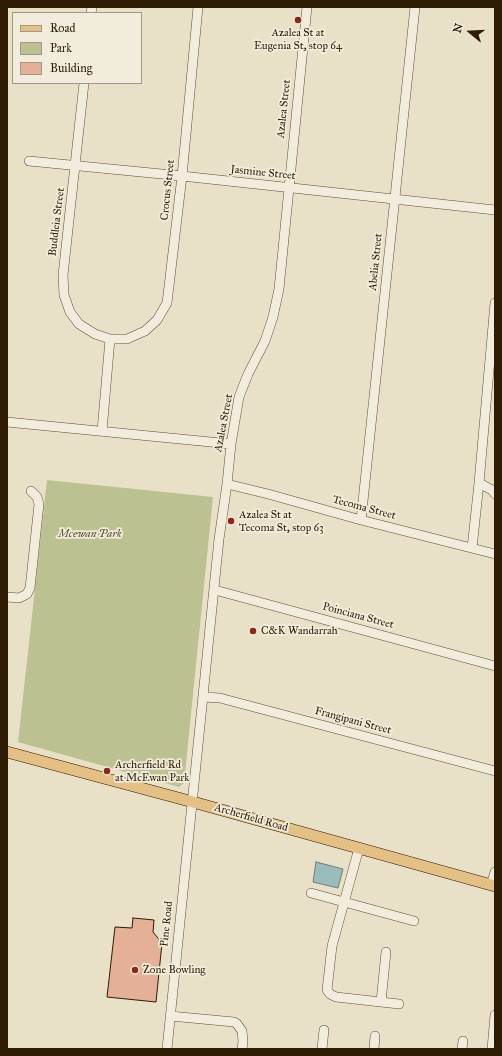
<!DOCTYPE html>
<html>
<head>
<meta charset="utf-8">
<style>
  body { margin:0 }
  #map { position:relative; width:502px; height:1056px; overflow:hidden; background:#e9e1c7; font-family:"IM FELL Great Primer",serif }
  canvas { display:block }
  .frame { position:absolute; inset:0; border:8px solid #2e1b03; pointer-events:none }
  .legend { position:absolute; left:12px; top:12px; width:130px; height:72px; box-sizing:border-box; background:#f1ecdb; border:1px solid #a39885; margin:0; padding:5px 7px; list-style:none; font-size:12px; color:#2e1b03 }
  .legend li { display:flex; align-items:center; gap:8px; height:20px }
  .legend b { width:20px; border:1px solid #a39885 }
  .north { position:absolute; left:450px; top:12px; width:40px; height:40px; -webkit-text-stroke:3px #f1ecdb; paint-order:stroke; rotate:288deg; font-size:11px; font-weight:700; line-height:16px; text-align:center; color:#2e1b03 }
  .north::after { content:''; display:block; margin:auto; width:14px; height:18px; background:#2e1b03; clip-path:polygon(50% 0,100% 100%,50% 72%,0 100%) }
</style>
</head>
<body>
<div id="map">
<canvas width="502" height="1056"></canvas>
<div class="frame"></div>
<ul class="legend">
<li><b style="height:5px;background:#e4c084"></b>Road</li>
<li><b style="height:11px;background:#bcc191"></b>Park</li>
<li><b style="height:11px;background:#e4b098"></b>Building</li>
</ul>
<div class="north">N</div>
</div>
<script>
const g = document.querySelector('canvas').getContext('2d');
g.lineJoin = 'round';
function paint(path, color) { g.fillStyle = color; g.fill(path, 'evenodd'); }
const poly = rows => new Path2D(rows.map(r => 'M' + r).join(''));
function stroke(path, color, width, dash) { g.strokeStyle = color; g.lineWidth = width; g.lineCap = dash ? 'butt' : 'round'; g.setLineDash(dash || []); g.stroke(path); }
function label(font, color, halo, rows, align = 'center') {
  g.font = font + ' "IM FELL Great Primer",serif'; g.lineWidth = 3.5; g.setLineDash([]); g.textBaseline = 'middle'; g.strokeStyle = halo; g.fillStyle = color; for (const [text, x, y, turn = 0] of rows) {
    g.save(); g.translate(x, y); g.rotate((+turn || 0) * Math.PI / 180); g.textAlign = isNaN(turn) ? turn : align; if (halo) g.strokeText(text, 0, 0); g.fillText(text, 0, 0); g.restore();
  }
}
const green = poly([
  [47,480,213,497,184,783,179,787,18,742]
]);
const water = poly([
  [316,862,343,869,338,888,313,882,316,862]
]);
const building = poly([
  [133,918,154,920,153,932,162,943,156,1002,107,997,115,927,132,928,133,918]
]);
const minor = poly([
  [91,13,92,7],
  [84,83,63,275,64,295,70,312,79,324,95,334,110,339,127,339,145,331,157,320,167,303,182,176,198,7],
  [29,161,182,176,495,210],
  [7,422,231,444],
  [102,431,110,339],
  [479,483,492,490,495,494],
  [227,484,268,494,361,520,495,554],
  [361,520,415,7],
  [472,548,479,483,495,303],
  [215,590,495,666],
  [7,597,19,598,27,594,30,588,39,504,37,497,31,491],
  [204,697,220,698,495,771],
  [359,848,332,946,327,990,330,994,336,997,399,1004],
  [491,885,495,872],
  [311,893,414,921],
  [381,1002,386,952],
  [170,1016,234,1022,237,1024,242,1031,243,1041,242,1049],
  [167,1049,219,539,227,484,231,444,239,397,248,374,265,341,273,317,279,289,307,7],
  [322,1049,324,1030],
  [374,1049,375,1036],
  [462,1049,463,1041],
  [492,1049,495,1015]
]);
const major = poly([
  [7,752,193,802,495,886]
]);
const markers = [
  [298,20,4,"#8f2418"],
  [231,521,4,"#8f2418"],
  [253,631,4,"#8f2418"],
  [107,771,4,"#8f2418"],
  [135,970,4,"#8f2418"]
];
const poiNames = [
  ["Azalea St at",298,33,"center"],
  ["Eugenia St, stop 64",298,46,"center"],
  ["Azalea St at",239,515],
  ["Tecoma St, stop 63",239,528],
  ["C&K Wandarrah",261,631],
  ["Archerfield Rd",115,765],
  ["at McEwan Park",115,778],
  ["Zone Bowling",143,970]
];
const streetNames = [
  ["Azalea Street",284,109,-84],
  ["Jasmine Street",263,173,6],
  ["Crocus Street",168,190,-84],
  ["Buddleia Street",57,222,-83],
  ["Abelia Street",376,262,-84],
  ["Azalea Street",224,423,-79],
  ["Tecoma Street",364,508,15],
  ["Poinciana Street",358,616,15],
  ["Frangipani Street",353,721,15],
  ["Archerfield Road",251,818,16],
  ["Pine Road",167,924,-84]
];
const parkNames = [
  ["Mcewan Park",90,534]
];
paint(green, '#bcc191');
paint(water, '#9abcbd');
stroke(water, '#6f7c73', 1);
paint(building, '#e4b098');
stroke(building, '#2e1b03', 1);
stroke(minor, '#5d4c34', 10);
stroke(major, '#2e1b03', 12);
stroke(minor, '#f1ecdb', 9);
stroke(major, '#e4c084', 11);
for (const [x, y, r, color] of markers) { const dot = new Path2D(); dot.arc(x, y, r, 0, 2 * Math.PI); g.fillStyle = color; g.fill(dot); stroke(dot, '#f1ecdb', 1.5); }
label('11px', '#2e1b03', '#f1ecdb', poiNames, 'left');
label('11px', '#2e1b03', '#f1ecdb', streetNames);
label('italic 11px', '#594d2e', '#f1ecdb', parkNames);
</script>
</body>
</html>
